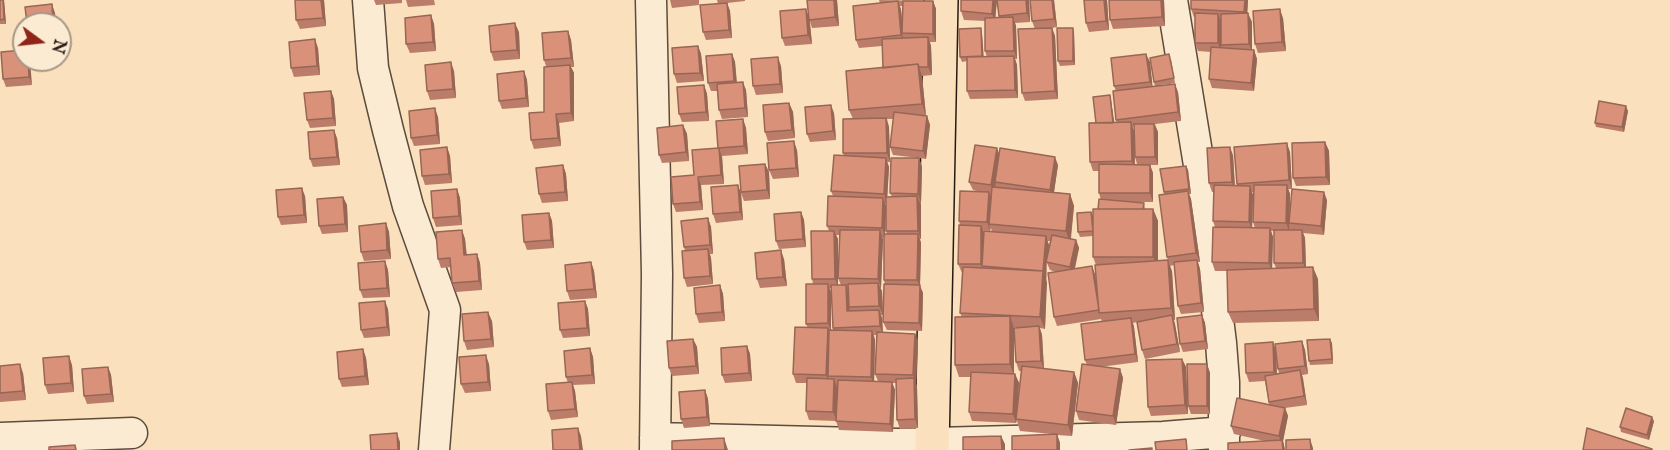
<!DOCTYPE html>
<html>
<head>
<meta charset="utf-8">
<style>
  body { margin:0 }
  #map { position:relative; width:1670px; height:450px; overflow:hidden; background:#fae0bc; font-family:"IM FELL English",serif }
  canvas { display:block }
  .north { position:absolute; left:12px; top:12px; width:60px; height:60px; box-sizing:border-box; background:#fcebd3; border:2px solid #a69886; border-radius:50%; rotate:105deg; font-size:16px; font-weight:700; line-height:24px; text-align:center; color:#261b13 }
  .north::after { content:''; display:block; margin:auto; width:21px; height:27px; background:#8f2418; clip-path:polygon(50% 0,100% 100%,50% 72%,0 100%) }
</style>
</head>
<body>
<div id="map">
<canvas width="1670" height="450"></canvas>
<div class="north">N</div>
</div>
<script>
const g = document.querySelector('canvas').getContext('2d');
g.lineJoin = 'round';
const poly = rows => new Path2D(rows.map(r => 'M' + r).join(''));
function stroke(path, color, width, dash) { g.strokeStyle = color; g.lineWidth = width; g.lineCap = dash ? 'butt' : 'round'; g.setLineDash(dash || []); g.stroke(path); }
function paint(path, color) { g.fillStyle = color; g.fill(path, 'evenodd'); }
const minor = poly([
  [368,0,373,68,388,130,408,206,445,310,434,450],
  [651,0,657,274,655,450],
  [1172,0,1200,171,1221,343,1224,382,1224,450],
  [0,438,132,433],
  [655,438,898,444,1163,437,1225,432]
]);
const major = poly([
  [932,450,941,0]
]);
const wall = poly([
  [0,0,4,0,6,24,0,24],
  [324,0,326,26,300,29,296,20],
  [374,0,402,0,402,3,376,5],
  [406,0,434,0,435,5,408,7],
  [670,0,699,0,699,5,672,8],
  [717,0,745,0,745,1,727,3,730,11,732,38,706,40,703,32,718,4],
  [837,0,839,26,812,28,810,21,812,44,785,46,782,38,809,16],
  [879,0,933,1,936,9,936,42,930,42,931,46,932,75,922,76,926,116,923,116,927,116,930,125,926,159,919,158,922,167,921,203,920,202,921,205,921,239,920,239,921,243,920,286,923,293,922,331,887,330,883,322,885,284,884,280,884,237,882,237,883,239,881,288,880,288,882,291,883,315,881,315,882,318,883,332,915,334,918,342,916,384,917,387,918,428,900,429,897,420,896,383,892,383,895,390,893,432,839,430,836,421,809,420,806,411,807,383,796,383,793,374,808,328,806,324,813,284,812,279,829,231,827,226,833,196,831,191,844,156,843,153,853,119,849,110,883,68,882,46,859,48,856,40,880,3],
  [900,6,903,6,903,24,901,10],
  [887,119,894,119,890,147,893,155,919,158,890,193,892,197,887,197,889,167,887,162,890,162,889,127],
  [884,203,886,203,886,231,887,234,885,234,886,206],
  [836,235,840,235,838,278,841,285,838,285,838,239],
  [829,288,831,288,833,330,831,330,831,292],
  [874,335,877,335,875,374,878,381,874,381,875,340],
  [997,0,995,18,999,18,999,16,1029,0,1030,22,1015,23,1016,26,1017,59,1015,59,1017,65,1018,98,970,99,967,91,967,61,962,62,960,57,982,33,983,57,987,57,985,51,985,21,964,20,961,11],
  [1054,0,1057,27,1052,28,1055,36,1058,99,1025,101,1022,93,1035,29,1032,21],
  [1107,0,1109,30,1089,32,1086,23],
  [1164,0,1165,26,1113,29,1110,20],
  [1248,0,1247,13,1252,22,1252,50,1254,50,1257,59,1254,91,1212,88,1209,79,1211,52,1198,51,1195,43,1195,17,1194,17,1191,9],
  [431,15,434,24,436,51,410,53,406,44],
  [1283,18,1286,51,1258,53,1255,44],
  [568,31,571,40,574,67,571,67,574,73,574,121,559,123,561,146,534,149,531,140,544,112,546,66,544,60],
  [519,32,520,59,494,61,491,52],
  [1074,32,1075,65,1060,66,1058,61],
  [698,46,701,54,704,81,677,83,674,74],
  [318,48,320,75,294,77,291,68],
  [24,50,32,85,6,87,3,79],
  [732,54,735,62,737,82,746,90,748,117,722,119,719,110,717,91,711,91,708,83],
  [1171,59,1175,83,1160,85,1178,92,1181,121,1155,124,1158,132,1158,165,1150,165,1153,173,1153,202,1127,202,1144,203,1145,209,1153,209,1158,221,1158,260,1172,271,1175,320,1174,320,1180,352,1145,359,1142,350,1137,322,1133,323,1134,327,1138,362,1100,367,1120,369,1123,378,1116,425,1079,420,1076,411,1087,365,1085,360,1102,322,1101,319,1057,326,1054,317,1056,272,1050,270,1047,263,1045,329,1040,328,1042,335,1044,369,1074,372,1078,383,1072,436,1057,435,1060,443,1052,434,1020,431,1017,421,1016,423,972,421,969,412,971,377,959,377,955,365,962,317,960,313,962,273,958,264,960,225,959,221,981,192,973,190,969,182,999,156,1058,165,1054,192,1070,194,1074,206,1071,239,1076,240,1079,248,1075,269,1095,274,1097,285,1096,265,1093,257,1093,236,1080,237,1078,232,1091,212,1093,216,1098,209,1101,200,1099,193,1099,171,1093,171,1090,162,1096,123,1110,95,1111,100,1114,123,1117,123,1116,120,1116,91,1114,86,1150,62,1152,86,1155,86,1154,82],
  [1134,126,1135,157,1137,164,1135,164,1134,131,1132,127],
  [991,228,992,232,984,233,983,230,990,231],
  [1047,241,1051,241,1048,255,1049,245],
  [1013,327,1019,327,1016,362,1019,371,1021,371,1017,405,1019,383,1015,374,1014,374],
  [781,66,783,93,756,95,753,86],
  [454,71,456,98,430,100,427,91],
  [524,71,527,80,529,107,502,109,499,101],
  [704,85,707,94,709,121,682,122,679,114],
  [331,91,334,99,336,126,310,128,307,120],
  [789,103,793,112,795,138,768,141,765,132],
  [1628,111,1624,132,1596,127,1595,123],
  [834,113,836,140,810,142,807,134],
  [438,117,440,144,414,146,411,138],
  [743,119,746,128,748,154,722,156,724,184,701,185,703,210,676,212,673,204,694,175],
  [683,125,687,134,689,161,662,163,659,155],
  [337,138,340,165,313,167,310,159],
  [1325,142,1329,151,1330,185,1296,186,1293,178],
  [447,147,450,156,452,183,425,185,422,176],
  [797,150,799,177,773,179,769,170],
  [1290,152,1292,189,1288,189,1290,194,1290,217,1327,200,1324,235,1303,233,1305,238,1306,267,1318,279,1319,321,1233,323,1228,312,1227,271,1215,271,1212,262,1215,227,1213,221,1214,192,1212,192,1209,183,1233,155,1235,186,1237,186,1237,184],
  [1252,192,1254,192,1253,222,1255,228,1252,228,1253,195],
  [1271,231,1274,231,1274,263,1276,268,1272,268,1273,237],
  [765,164,769,172,770,199,744,201,741,193,743,220,716,223,713,214,741,192],
  [563,165,566,174,568,201,542,203,539,194],
  [1186,166,1188,170,1191,194,1189,194,1191,199,1200,262,1198,262,1200,269,1204,312,1181,314,1178,306,1174,265,1170,266,1167,257,1164,192],
  [457,189,460,198,462,225,436,227,433,218],
  [305,196,307,223,281,225,278,217],
  [343,197,347,205,348,232,322,234,319,226],
  [801,212,804,220,806,247,779,249,776,241],
  [549,213,552,221,554,248,527,250,524,242],
  [708,218,711,227,713,254,710,254,711,258,713,284,687,287,684,278,685,251,684,247],
  [386,223,389,232,391,259,364,261,361,252],
  [462,230,465,239,467,255,477,254,480,263,482,290,456,292,452,283,451,267,441,268,438,259],
  [784,259,787,286,760,288,757,279],
  [385,261,388,270,390,297,363,298,360,290],
  [591,262,594,271,597,298,570,300,567,291],
  [720,285,723,294,725,321,699,323,696,314],
  [585,301,588,309,590,336,563,338,560,330],
  [388,309,390,336,364,338,361,330],
  [1202,315,1205,323,1208,349,1183,352,1180,344],
  [492,321,494,347,467,350,464,341],
  [693,339,697,347,699,374,672,376,669,368],
  [1302,341,1305,350,1308,374,1302,375,1307,405,1285,408,1288,416,1283,441,1285,450,1228,450,1265,441,1234,434,1231,426,1269,404,1265,381,1249,382,1246,373,1273,342,1276,351,1277,374,1279,373,1278,369],
  [1332,343,1333,364,1310,365,1309,361],
  [747,346,750,354,752,381,725,383,722,375],
  [590,348,593,357,595,384,573,385,575,391,578,417,551,420,548,411,568,383,566,377],
  [363,349,366,358,369,385,342,387,339,379],
  [1182,359,1186,367,1188,414,1151,416,1148,407],
  [489,364,491,391,465,393,461,384],
  [1207,364,1210,373,1210,414,1191,414,1188,406],
  [72,365,74,392,48,394,45,385],
  [0,366,23,373,26,400,0,402],
  [108,367,111,375,114,402,87,404,84,396],
  [705,390,708,399,710,426,684,428,681,419],
  [1654,421,1649,440,1621,432,1620,427]
]);
const shadedWall = poly([
  [3,0,4,0,6,24,4,19],
  [321,0,324,0,326,26,323,18],
  [834,0,837,0,839,26,835,17],
  [993,0,997,0,995,22,992,14],
  [1026,0,1029,0,1030,22,1027,13],
  [1052,0,1054,0,1057,27,1054,19],
  [1104,0,1107,0,1109,30,1106,21],
  [1161,0,1164,0,1165,26,1162,17],
  [1245,0,1248,0,1247,20,1244,12],
  [898,1,901,10,903,33,902,33,904,44,901,35],
  [933,1,936,9,936,42,933,34],
  [727,3,730,11,732,38,729,30],
  [52,4,55,13,56,24,53,24],
  [806,9,809,17,812,44,808,35],
  [1280,9,1283,18,1286,51,1282,42],
  [1248,13,1252,22,1252,53,1249,44],
  [1218,14,1221,22,1221,52,1218,43],
  [431,15,434,24,436,51,433,42],
  [1013,17,1016,26,1017,59,1014,51],
  [515,23,519,32,520,59,517,50],
  [981,28,982,33,984,60,982,56],
  [1052,28,1055,36,1058,99,1055,91],
  [1073,28,1074,32,1075,65,1073,61],
  [568,31,571,40,574,67,571,58],
  [928,37,931,46,932,75,928,67],
  [315,39,318,48,320,75,317,66],
  [698,46,701,54,704,81,700,73],
  [1254,50,1257,59,1254,91,1251,83],
  [732,54,735,62,737,89,734,81],
  [1146,54,1150,62,1153,90,1150,82],
  [1014,56,1017,65,1018,98,1015,90],
  [778,57,781,66,783,93,780,84],
  [28,60,30,60,32,85,29,77],
  [451,62,454,71,456,98,453,89],
  [918,64,922,76,926,116,922,104],
  [570,65,574,73,574,121,571,113],
  [524,71,527,80,529,107,526,98],
  [743,82,746,90,748,117,745,108],
  [1175,84,1178,92,1181,121,1178,112],
  [704,85,707,94,709,121,706,112],
  [331,91,334,99,336,126,333,118],
  [1110,95,1111,100,1115,127,1113,123],
  [789,103,793,112,795,138,792,130],
  [831,105,834,113,836,140,833,131],
  [1626,106,1628,111,1624,132,1622,127],
  [435,108,438,117,440,144,437,135],
  [556,114,559,123,561,146,558,138],
  [927,116,930,125,926,159,923,151],
  [886,118,889,127,890,162,887,153],
  [743,119,746,128,748,154,744,146],
  [1131,122,1134,131,1135,170,1132,161],
  [1154,124,1158,132,1158,165,1155,157],
  [683,125,687,134,689,161,686,152],
  [334,130,337,138,340,165,337,157],
  [794,141,797,150,799,177,796,168],
  [1325,142,1329,151,1330,185,1326,177],
  [1287,143,1290,152,1292,189,1289,180],
  [447,147,450,156,452,183,449,174],
  [1230,147,1233,155,1235,191,1232,182],
  [719,148,722,157,724,184,721,175],
  [997,148,1000,156,994,194,991,185],
  [1055,157,1058,165,1053,199,1050,190],
  [886,158,889,167,887,203,884,194],
  [919,158,922,167,921,203,918,194],
  [765,164,769,172,770,199,767,190],
  [563,165,566,174,568,201,565,192],
  [1150,165,1153,173,1153,202,1150,193],
  [1186,166,1188,170,1191,194,1189,189],
  [698,177,701,185,703,210,700,202],
  [738,185,741,193,743,220,740,212],
  [1287,185,1290,194,1289,231,1286,223],
  [1250,186,1253,195,1252,231,1249,222],
  [302,188,305,196,307,223,304,215],
  [457,189,460,198,462,225,459,216],
  [1188,191,1191,199,1200,262,1196,253],
  [989,192,992,201,989,224,990,231,987,222],
  [1324,192,1327,200,1324,235,1321,226],
  [1070,194,1074,206,1070,243,1066,231],
  [917,196,921,205,921,239,918,231],
  [343,197,347,205,348,232,345,224],
  [883,198,886,206,885,237,882,228],
  [1153,209,1158,221,1158,268,1153,257],
  [801,212,804,220,806,247,803,239],
  [549,213,552,221,554,248,551,240],
  [708,218,711,227,713,254,710,245],
  [386,223,389,232,391,259,387,250],
  [981,226,985,234,982,266,984,273,981,264],
  [1270,228,1273,237,1272,272,1269,263],
  [462,230,465,239,467,264,464,255],
  [880,230,883,239,881,288,878,279],
  [1302,230,1305,238,1306,271,1303,263],
  [834,231,838,239,838,287,835,279],
  [918,234,921,243,920,286,923,293,922,331,919,323,920,287,917,280],
  [1046,236,1049,245,1047,262,1046,262,1046,279,1047,283,1045,329,1040,317],
  [1076,240,1079,248,1073,275,1070,267],
  [708,249,711,258,713,284,710,276],
  [781,250,784,259,787,286,783,277],
  [477,254,480,263,482,290,479,281],
  [1168,260,1172,271,1175,320,1171,308],
  [1197,260,1200,269,1204,312,1201,303],
  [385,261,388,270,390,297,387,288],
  [591,262,594,271,597,298,594,289],
  [1092,266,1095,274,1101,313,1100,313],
  [1313,267,1318,279,1319,321,1314,309],
  [878,283,882,291,883,315,879,306],
  [828,284,831,292,831,331,828,323],
  [720,285,723,294,725,321,722,312],
  [846,285,849,293,850,319,847,311],
  [385,301,388,309,390,336,387,327],
  [585,301,588,309,590,336,587,328],
  [879,310,882,318,883,335,880,326],
  [488,312,492,321,494,347,491,339],
  [1172,315,1175,324,1180,352,1177,344],
  [1202,315,1205,323,1208,349,1205,341],
  [1010,316,1014,328,1014,376,1010,364],
  [1131,318,1134,327,1138,362,1135,354],
  [1039,326,1042,335,1044,370,1041,361],
  [828,328,831,337,828,376,829,384,826,375],
  [872,331,875,340,874,386,871,377],
  [915,334,918,342,916,384,917,387,918,428,915,419,914,378,913,375],
  [693,339,697,347,699,374,696,366],
  [1330,339,1332,343,1333,364,1332,359],
  [1302,341,1305,350,1308,374,1305,366],
  [1273,342,1276,351,1277,380,1274,372],
  [747,346,750,354,752,381,749,373],
  [590,348,593,357,595,384,592,375],
  [363,349,366,358,369,385,365,376],
  [486,355,489,364,491,391,488,382],
  [69,356,72,365,74,392,71,383],
  [1182,359,1186,367,1188,414,1185,405],
  [20,364,23,373,26,400,23,391],
  [1207,364,1210,373,1210,414,1207,406],
  [108,367,111,375,114,402,111,394],
  [1120,369,1123,378,1116,425,1113,416],
  [1300,370,1303,378,1307,405,1304,396],
  [1074,372,1078,383,1072,436,1068,425],
  [1015,374,1019,383,1017,419,1016,419,1016,423,1013,414],
  [834,379,837,387,837,421,833,412],
  [572,382,575,391,578,417,575,409],
  [892,382,895,390,893,432,890,424],
  [705,390,708,399,710,426,707,417],
  [1285,408,1288,416,1283,441,1285,450,1283,450,1279,436],
  [1652,417,1654,421,1649,440,1647,435],
  [578,428,581,436,583,450,580,450],
  [397,433,400,442,400,450,398,450],
  [1057,434,1060,443,1060,450,1057,450],
  [1001,436,1005,444,1005,450,1002,450],
  [724,438,728,450,725,450],
  [1310,439,1313,448,1313,450,1311,450]
]);
const building = poly([
  [0,0,3,0,4,19,0,20,0,0],
  [295,0,321,0,323,18,296,20,295,0],
  [807,0,834,0,835,17,809,20,807,0],
  [961,0,993,0,992,14,961,11,961,0],
  [997,0,1026,0,1027,13,999,16,997,0],
  [1030,0,1052,0,1054,19,1032,21,1030,0],
  [1084,0,1104,0,1106,21,1086,23,1084,0],
  [1109,0,1161,0,1162,17,1110,20,1109,0],
  [1191,0,1245,0,1244,12,1191,9,1191,0],
  [898,1,901,35,856,40,853,6,898,1],
  [903,1,933,1,933,34,902,33,903,1],
  [727,3,729,30,703,32,700,5,727,3],
  [52,4,53,24,27,24,25,7,52,4],
  [806,9,808,35,782,38,780,11,806,9],
  [1280,9,1282,42,1255,44,1253,11,1280,9],
  [1195,13,1218,14,1218,43,1195,43,1195,13],
  [1248,13,1249,44,1221,45,1221,14,1248,13],
  [431,15,433,42,406,44,405,18,431,15],
  [1013,17,1014,51,985,51,985,18,1013,17],
  [515,23,517,50,491,52,489,26,515,23],
  [981,28,982,56,960,57,959,29,981,28],
  [1052,28,1055,91,1022,93,1018,29,1052,28],
  [1057,28,1073,28,1073,61,1058,61,1057,28],
  [568,31,571,58,544,60,542,33,568,31],
  [928,37,928,67,919,67,918,64,883,68,882,39,928,37],
  [315,39,317,66,291,68,289,42,315,39],
  [698,46,700,73,674,74,672,48,698,46],
  [1211,47,1254,50,1251,83,1209,79,1211,47],
  [24,50,24,60,28,60,29,77,3,79,1,52,24,50],
  [732,54,734,81,708,83,706,56,732,54],
  [1146,54,1150,82,1114,86,1111,58,1146,54],
  [1169,54,1174,78,1154,82,1150,58,1169,54],
  [1014,56,1015,90,967,91,967,57,1014,56],
  [778,57,780,84,753,86,751,59,778,57],
  [451,62,453,89,427,91,425,65,451,62],
  [918,64,922,104,849,110,846,71,918,64],
  [570,65,571,113,556,114,558,138,531,140,529,113,544,112,544,67,570,65],
  [524,71,526,98,499,101,497,74,524,71],
  [743,82,745,108,719,110,717,84,743,82],
  [1175,84,1178,112,1116,120,1113,91,1175,84],
  [704,85,706,112,679,114,677,87,704,85],
  [331,91,333,118,307,120,304,93,331,91],
  [1110,95,1113,123,1096,123,1093,97,1110,95],
  [1599,101,1626,106,1622,127,1595,123,1599,101],
  [789,103,792,130,765,132,763,105,789,103],
  [831,105,833,131,807,134,805,107,831,105],
  [435,108,437,135,411,138,409,111,435,108],
  [894,112,927,116,923,151,890,147,894,112],
  [886,118,887,153,843,153,843,119,886,118],
  [743,119,744,146,718,148,716,121,743,119],
  [1131,122,1132,161,1090,162,1089,123,1131,122],
  [1134,124,1154,124,1155,157,1135,157,1134,124],
  [683,125,686,152,659,155,657,128,683,125],
  [334,130,337,157,310,159,308,132,334,130],
  [794,141,796,168,769,170,767,143,794,141],
  [1325,142,1326,177,1293,178,1292,143,1325,142],
  [1287,143,1289,180,1237,184,1234,147,1287,143],
  [975,145,997,148,991,185,969,182,975,145],
  [447,147,449,174,422,176,420,150,447,147],
  [1230,147,1232,182,1209,183,1207,148,1230,147],
  [719,148,721,175,698,177,700,202,673,204,671,177,694,175,692,150,719,148],
  [1000,148,1055,157,1050,190,995,182,1000,148],
  [834,155,886,158,884,194,831,191,834,155],
  [891,158,919,158,918,194,890,193,891,158],
  [765,164,767,190,741,192,739,166,765,164],
  [1099,164,1150,165,1150,193,1099,193,1099,164],
  [563,165,565,192,539,194,536,168,563,165],
  [1186,166,1189,189,1164,192,1160,169,1186,166],
  [738,185,740,212,713,214,711,187,738,185],
  [1214,185,1250,186,1249,222,1213,221,1214,185],
  [1254,185,1287,185,1286,223,1253,222,1254,185],
  [992,187,1070,194,1066,231,989,224,992,187],
  [302,188,304,215,278,217,276,190,302,188],
  [457,189,459,216,433,218,431,191,457,189],
  [1292,189,1324,192,1321,226,1289,223,1292,189],
  [960,191,989,192,987,222,959,221,960,191],
  [1188,191,1196,253,1167,257,1159,195,1188,191],
  [828,196,883,198,882,228,827,226,828,196],
  [917,196,918,231,886,231,886,197,917,196],
  [343,197,345,224,319,226,317,199,343,197],
  [1099,199,1144,203,1143,209,1098,209,1099,199],
  [1093,209,1153,209,1153,257,1093,257,1093,209],
  [801,212,803,239,776,241,774,214,801,212],
  [1091,212,1093,231,1078,232,1077,213,1091,212],
  [549,213,551,240,524,242,522,215,549,213],
  [708,218,710,245,684,247,681,221,708,218],
  [386,223,387,250,361,252,359,226,386,223],
  [959,225,981,226,981,264,958,264,959,225],
  [1213,227,1270,228,1269,263,1212,262,1213,227],
  [462,230,464,255,477,254,479,281,452,283,450,258,438,259,436,232,462,230],
  [840,230,880,230,878,279,838,278,840,230],
  [1274,230,1302,230,1303,263,1274,263,1274,230],
  [811,231,834,231,835,279,812,279,811,231],
  [984,231,1046,236,1043,271,982,266,984,231],
  [884,234,918,234,917,280,884,280,884,234],
  [1052,235,1076,240,1070,267,1046,262,1052,235],
  [708,249,710,276,684,278,682,251,708,249],
  [781,250,783,277,757,279,755,253,781,250],
  [1168,260,1171,308,1099,313,1095,265,1168,260],
  [1197,260,1201,303,1178,306,1174,262,1197,260],
  [385,261,387,288,360,290,358,263,385,261],
  [591,262,594,289,567,291,565,265,591,262],
  [1092,266,1099,310,1054,317,1048,273,1092,266],
  [963,267,1043,271,1040,317,960,313,963,267],
  [1313,267,1314,309,1228,312,1227,270,1313,267],
  [878,283,879,306,849,307,848,284,878,283],
  [806,284,828,284,828,323,806,324,806,284],
  [884,284,920,285,919,323,883,322,884,284],
  [720,285,722,312,696,314,694,288,720,285],
  [831,285,846,285,847,311,879,310,880,326,833,328,831,285],
  [385,301,387,327,361,330,359,303,385,301],
  [585,301,587,328,560,330,558,303,585,301],
  [488,312,491,339,464,341,462,314,488,312],
  [1172,315,1177,344,1142,350,1137,322,1172,315],
  [1202,315,1205,341,1180,344,1177,318,1202,315],
  [1010,316,1010,364,955,365,955,317,1010,316],
  [1131,318,1135,354,1085,360,1081,324,1131,318],
  [1039,326,1041,361,1016,362,1014,328,1039,326],
  [795,327,828,328,826,375,793,374,795,327],
  [829,330,872,331,871,377,828,376,829,330],
  [877,332,915,334,913,375,875,374,877,332],
  [693,339,696,366,669,368,667,341,693,339],
  [1330,339,1332,359,1309,361,1307,340,1330,339],
  [1302,341,1305,366,1278,369,1275,344,1302,341],
  [1273,342,1274,372,1246,373,1245,344,1273,342],
  [747,346,749,373,722,375,721,348,747,346],
  [590,348,592,375,566,377,564,351,590,348],
  [363,349,365,376,339,379,337,352,363,349],
  [486,355,488,382,461,384,459,357,486,355],
  [69,356,71,383,45,385,43,358,69,356],
  [1182,359,1185,405,1148,407,1146,360,1182,359],
  [20,364,23,391,0,393,0,366,20,364],
  [1082,364,1120,369,1113,416,1076,411,1082,364],
  [1187,364,1207,364,1207,406,1188,406,1187,364],
  [1022,366,1074,372,1068,425,1016,419,1022,366],
  [108,367,111,394,84,396,82,369,108,367],
  [1300,370,1304,396,1269,402,1265,376,1300,370],
  [971,372,1015,374,1013,414,969,412,971,372],
  [807,378,834,379,833,412,806,411,807,378],
  [914,378,915,419,897,420,896,379,914,378],
  [838,380,892,382,890,424,836,421,838,380],
  [572,382,575,409,548,411,546,384,572,382],
  [705,390,707,417,681,419,679,392,705,390],
  [1237,398,1285,408,1279,436,1231,426,1237,398],
  [1626,408,1652,417,1647,435,1620,427,1626,408],
  [578,428,580,450,553,450,552,430,578,428],
  [1587,428,1652,449,1652,450,1583,450,1587,428],
  [397,433,398,450,371,450,370,435,397,433],
  [1057,434,1057,450,1012,450,1012,436,1057,434],
  [1001,436,1002,450,963,450,963,437,1001,436],
  [724,438,725,450,672,450,672,441,724,438],
  [1186,439,1187,450,1156,450,1155,442,1186,439],
  [1310,439,1311,450,1286,450,1286,440,1310,439],
  [1282,440,1283,450,1228,450,1228,443,1282,440],
  [75,445,76,450,49,450,49,447,75,445],
  [1152,448,1152,450,1129,450,1152,448]
]);
stroke(minor, '#5b4c3d', 33);
stroke(major, '#261b13', 36);
stroke(minor, '#fcebd3', 30);
stroke(major, '#fae0bc', 33);
paint(wall, '#bb7d69');
paint(shadedWall, '#986655');
paint(building, '#d9917a');
stroke(building, '#986655', 1.5);
</script>
</body>
</html>
